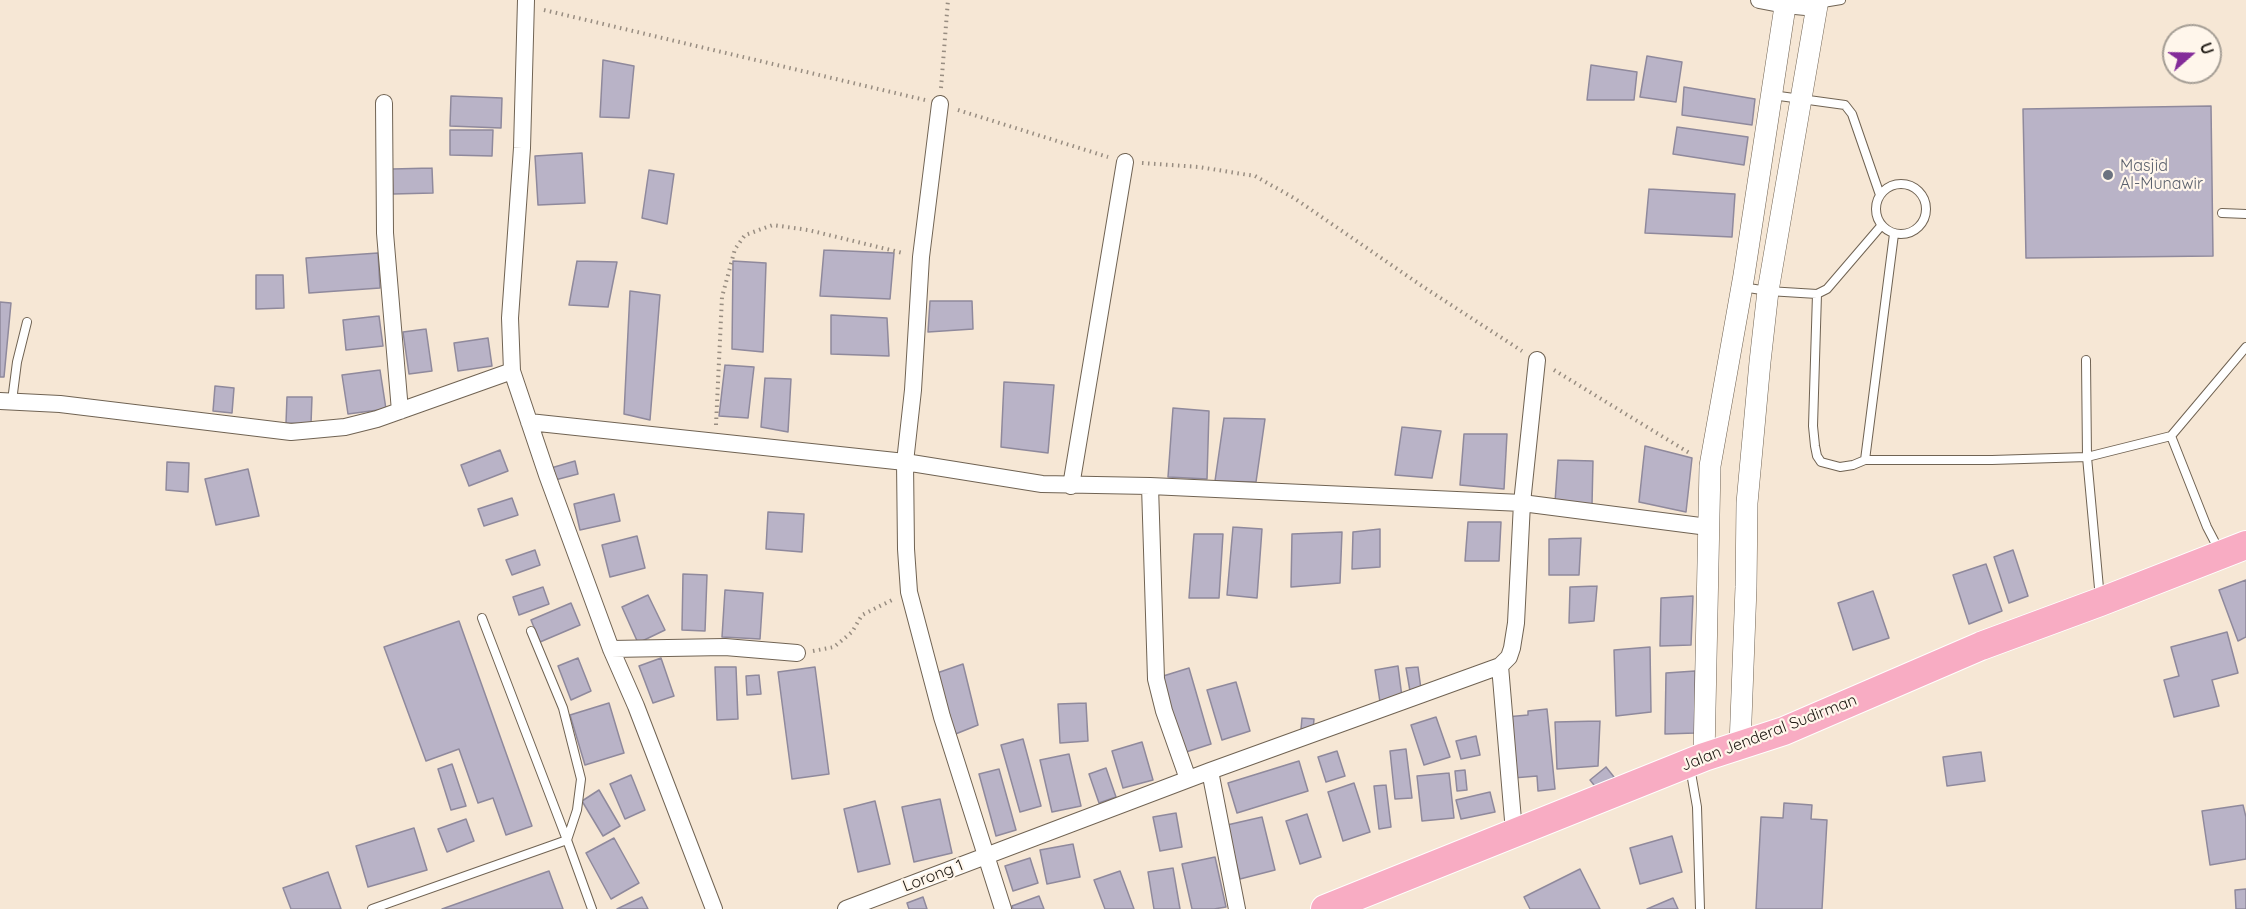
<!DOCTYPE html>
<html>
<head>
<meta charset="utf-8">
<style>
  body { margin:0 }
  #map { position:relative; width:2246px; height:909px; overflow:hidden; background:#f6e7d5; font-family:Quicksand,sans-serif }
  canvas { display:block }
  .north { position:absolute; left:2162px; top:24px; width:60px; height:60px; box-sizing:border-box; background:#fff6eb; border:2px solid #a59e95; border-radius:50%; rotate:70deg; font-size:16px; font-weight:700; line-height:24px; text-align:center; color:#1e1913 }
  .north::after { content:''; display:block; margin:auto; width:21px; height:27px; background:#842c99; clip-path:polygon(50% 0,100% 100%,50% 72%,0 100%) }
</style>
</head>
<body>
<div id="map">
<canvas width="2246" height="909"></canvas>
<div class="north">U</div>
</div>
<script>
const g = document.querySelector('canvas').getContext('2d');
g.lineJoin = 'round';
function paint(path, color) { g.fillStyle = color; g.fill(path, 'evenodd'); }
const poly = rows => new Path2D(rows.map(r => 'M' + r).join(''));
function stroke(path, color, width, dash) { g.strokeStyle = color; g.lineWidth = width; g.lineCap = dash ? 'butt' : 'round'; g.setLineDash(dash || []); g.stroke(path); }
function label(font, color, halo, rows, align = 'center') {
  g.font = font + ' Quicksand,sans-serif'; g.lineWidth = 4.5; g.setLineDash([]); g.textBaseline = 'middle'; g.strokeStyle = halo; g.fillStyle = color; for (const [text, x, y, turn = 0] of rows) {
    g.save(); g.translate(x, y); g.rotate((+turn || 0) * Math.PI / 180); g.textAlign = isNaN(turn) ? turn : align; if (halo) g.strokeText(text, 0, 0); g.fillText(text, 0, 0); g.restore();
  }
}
const building = poly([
  [1647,56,1682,62,1676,102,1640,97,1647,56],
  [603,60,634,66,629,118,600,117,603,60],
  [1591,65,1637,72,1634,100,1587,100,1591,65],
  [1684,87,1755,99,1752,125,1682,115,1684,87],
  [451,96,502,98,501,128,450,126,451,96],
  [2211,106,2213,256,2026,258,2023,109,2211,106],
  [1677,127,1748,137,1744,165,1673,154,1677,127],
  [450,130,493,130,492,156,450,155,450,130],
  [582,153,585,203,538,205,535,156,582,153],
  [432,168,433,193,393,194,392,169,432,168],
  [649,170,674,174,667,224,642,218,649,170],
  [1649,189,1735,194,1732,237,1645,233,1649,189],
  [824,250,894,253,890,299,820,296,824,250],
  [378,253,380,288,309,293,306,258,378,253],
  [577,261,617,262,608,307,569,305,577,261],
  [733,261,766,263,763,352,732,349,733,261],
  [256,275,283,275,284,308,256,309,256,275],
  [630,291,660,295,650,420,624,414,630,291],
  [930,301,972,301,973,329,928,332,930,301],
  [0,302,11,303,4,377,0,377,0,302],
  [831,315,887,318,889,356,831,354,831,315],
  [379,316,383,346,346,350,343,320,379,316],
  [426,329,432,371,409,374,403,332,426,329],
  [488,338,492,366,458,371,454,343,488,338],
  [725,365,754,367,748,418,719,416,725,365],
  [380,370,386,409,348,414,342,375,380,370],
  [765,378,791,379,788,432,761,427,765,378],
  [1004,382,1054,385,1048,453,1001,447,1004,382],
  [215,386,234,388,232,413,213,411,215,386],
  [287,397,312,397,311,424,286,423,287,397],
  [1173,408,1209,411,1207,479,1168,477,1173,408],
  [1224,418,1265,419,1256,482,1215,481,1224,418],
  [1402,427,1441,431,1432,478,1395,475,1402,427],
  [1464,434,1507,434,1504,489,1460,485,1464,434],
  [1645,446,1692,458,1686,512,1639,502,1645,446],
  [500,450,508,471,469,486,461,465,500,450],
  [1558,460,1593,461,1592,505,1555,502,1558,460],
  [575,461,578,474,555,480,551,468,575,461],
  [167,462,189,463,188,492,166,490,167,462],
  [248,469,259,516,216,525,205,479,248,469],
  [614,494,620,521,580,530,574,504,614,494],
  [512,498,518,515,484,526,478,509,512,498],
  [768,512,804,514,802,552,766,549,768,512],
  [1468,522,1501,522,1499,561,1465,561,1468,522],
  [1233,527,1262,529,1257,598,1227,595,1233,527],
  [1380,529,1380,567,1352,569,1353,532,1380,529],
  [1342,532,1340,583,1291,587,1292,534,1342,532],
  [1194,534,1223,534,1219,598,1189,598,1194,534],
  [637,536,645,568,610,577,602,545,637,536],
  [1581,538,1579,575,1549,575,1549,539,1581,538],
  [535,550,540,565,512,575,506,560,535,550],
  [2013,550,2028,596,2009,603,1994,557,2013,550],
  [1986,564,2002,611,1969,624,1953,575,1986,564],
  [683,574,707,575,705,631,682,630,683,574],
  [2246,580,2246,637,2238,641,2219,590,2246,580],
  [1597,586,1594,621,1569,623,1570,587,1597,586],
  [543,587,549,604,519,615,513,597,543,587],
  [725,590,763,593,760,639,722,637,725,590],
  [1873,591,1889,638,1853,650,1838,603,1873,591],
  [648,595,665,630,638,643,622,607,648,595],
  [1693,596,1691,645,1660,646,1661,598,1693,596],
  [571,603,580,625,540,642,531,620,571,603],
  [459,621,532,826,506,835,493,798,478,803,459,749,426,761,384,647,459,621],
  [2227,632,2238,673,2212,680,2219,706,2174,717,2164,680,2179,676,2171,647,2227,632],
  [1650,647,1651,712,1616,716,1614,650,1650,647],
  [578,658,591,691,571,700,558,666,578,658],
  [661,658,674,696,653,703,639,666,661,658],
  [963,664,978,725,953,735,937,673,963,664],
  [1398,666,1402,697,1380,702,1375,670,1398,666],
  [715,667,736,667,738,719,717,720,715,667],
  [815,667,829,774,792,779,778,672,815,667],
  [1418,667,1421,689,1410,691,1406,668,1418,667],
  [1189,668,1211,744,1183,753,1160,677,1189,668],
  [1695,671,1695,733,1665,734,1666,673,1695,671],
  [759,675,761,694,747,695,746,676,759,675],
  [1236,682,1250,731,1222,740,1207,690,1236,682],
  [609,703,624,753,585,765,570,715,609,703],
  [1086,703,1088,741,1060,743,1058,704,1086,703],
  [1547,709,1555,789,1538,791,1537,776,1513,778,1506,717,1528,715,1528,711,1547,709],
  [1436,717,1450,757,1424,765,1411,725,1436,717],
  [1302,718,1314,719,1313,730,1301,729,1302,718],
  [1600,721,1598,766,1557,769,1555,722,1600,721],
  [1476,736,1480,755,1461,759,1456,741,1476,736],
  [1023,739,1041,806,1020,812,1001,745,1023,739],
  [1142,742,1153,780,1123,788,1112,751,1142,742],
  [1406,749,1412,798,1395,799,1390,751,1406,749],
  [1337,751,1345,776,1326,782,1318,757,1337,751],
  [1981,752,1985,781,1947,786,1943,757,1981,752],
  [1069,754,1081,806,1052,812,1040,760,1069,754],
  [1299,761,1308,791,1237,813,1228,783,1299,761],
  [452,764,466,806,451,810,438,769,452,764],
  [1606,767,1614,777,1598,790,1590,780,1606,767],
  [1106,768,1116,797,1099,803,1089,774,1106,768],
  [999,769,1016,830,996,836,979,774,999,769],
  [1465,770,1467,790,1457,791,1455,771,1465,770],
  [1449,773,1454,818,1422,821,1417,776,1449,773],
  [631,775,645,810,625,819,610,784,631,775],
  [1354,783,1370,832,1343,841,1328,792,1354,783],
  [1386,785,1391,827,1379,829,1374,786,1386,785],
  [599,790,620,826,603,836,582,801,599,790],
  [1490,792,1495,812,1461,819,1456,800,1490,792],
  [940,799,952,853,914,862,902,807,940,799],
  [875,801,890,864,858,872,844,809,875,801],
  [1784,803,1812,805,1811,819,1827,820,1822,909,1756,909,1761,817,1783,818,1784,803],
  [2243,805,2246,817,2246,859,2210,865,2202,811,2243,805],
  [1176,813,1182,847,1160,851,1153,817,1176,813],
  [1307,814,1321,857,1300,864,1286,821,1307,814],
  [1262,817,1275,870,1240,879,1227,825,1262,817],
  [466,819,474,841,447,852,438,829,466,819],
  [414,828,427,870,368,887,356,846,414,828],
  [1672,836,1682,872,1640,884,1630,848,1672,836],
  [614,838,639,883,611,899,586,853,614,838],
  [1073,844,1080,877,1047,884,1040,850,1073,844],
  [1215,857,1226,907,1214,909,1192,909,1182,864,1215,857],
  [1030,858,1038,883,1013,891,1005,866,1030,858],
  [1173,868,1180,909,1154,909,1148,872,1173,868],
  [1580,869,1600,909,1530,909,1524,897,1580,869],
  [549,871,563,909,442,909,549,871],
  [1120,871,1134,909,1105,909,1094,880,1120,871],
  [328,872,341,909,291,909,283,888,328,872],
  [2246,889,2246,909,2236,909,2235,890,2246,889],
  [1039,896,1044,909,1013,909,1012,906,1039,896],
  [642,897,648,909,617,909,642,897],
  [923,897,927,909,909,909,907,903,923,897],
  [1673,898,1678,909,1647,909,1673,898]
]);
const path = poly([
  [544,10,925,100],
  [941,88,948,0],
  [958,110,1108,157],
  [1142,163,1199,167,1255,176,1294,198,1422,286,1522,351],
  [1554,370,1691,454],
  [716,425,722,297,735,249,745,235,773,225,808,230,903,253],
  [813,651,834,647,852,632,862,615,894,599]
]);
const service = poly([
  [1817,4,1841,0],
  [1772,95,1845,105,1852,114,1880,195],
  '1876 209a25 25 0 1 1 50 0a25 25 0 1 1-50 0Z',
  [2222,213,2246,214],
  [1742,287,1768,291,1817,294,1827,289,1881,226],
  [1817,294,1813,426,1815,446,1817,456,1821,462,1840,467,1853,465,1865,460,1894,234],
  [2086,360,2087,457,2100,599],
  [12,401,17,362,27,322],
  [1865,460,1992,460,2087,457,2171,436],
  [2220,552,2207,527,2171,436,2246,347],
  [482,618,567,840],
  [531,631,563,708,581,779,577,810,567,840],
  [1690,767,1697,807,1700,909],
  [372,909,567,840,592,909]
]);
const minor = poly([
  [526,0,522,148,510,318,512,371,547,475,611,649,636,706,714,909],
  [1759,0,1785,5,1816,8],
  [384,103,385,233,400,411],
  [0,401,60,404,291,432,345,427,377,419,512,371],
  [529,422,905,462,913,390,921,257,940,104],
  [1071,486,1125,162],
  [1150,486,1156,679,1164,711,1188,779],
  [611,649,725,647,797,653],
  [1500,666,1514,832],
  [1210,771,1237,909],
  [846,909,1210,771,1500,666,1509,657,1512,648,1516,623,1522,503,1708,527],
  [1003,909,942,717,909,592,906,549,905,462,1042,484,1150,486,1522,503,1537,360]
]);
const tertiary = poly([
  [1740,746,1746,587,1747,503,1760,362,1768,291,1818,0],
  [1704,757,1710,466,1744,275,1786,0]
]);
const trunk = poly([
  [1325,909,1704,757,1784,731,1981,646,2100,602,2246,545]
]);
const markers = [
  [2108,175,6,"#6b7280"]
];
const worshipNames = [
  ["Masjid",2120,166],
  ["Al-Munawir",2120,184]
];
const streetNames = [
  ["Jalan Jenderal Sudirman",1769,733,-21],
  ["Lorong 1",933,876,-21]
];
paint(building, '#b9b3c7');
stroke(building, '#8f899c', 1.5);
stroke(service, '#706353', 10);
stroke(minor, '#706353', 18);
stroke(tertiary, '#706353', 22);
stroke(trunk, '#fff', 30);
stroke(path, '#988d81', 4, [1.5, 4.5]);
stroke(service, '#fff', 8);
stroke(minor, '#fff', 16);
stroke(tertiary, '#fff', 21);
stroke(trunk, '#f8acc3', 28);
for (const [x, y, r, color] of markers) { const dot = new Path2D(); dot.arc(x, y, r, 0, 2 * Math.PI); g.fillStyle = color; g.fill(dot); stroke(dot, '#fff6eb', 2); }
label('16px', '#5b616d', '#fff6eb', worshipNames, 'left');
label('16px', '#1e1913', '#fff6eb', streetNames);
</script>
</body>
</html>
